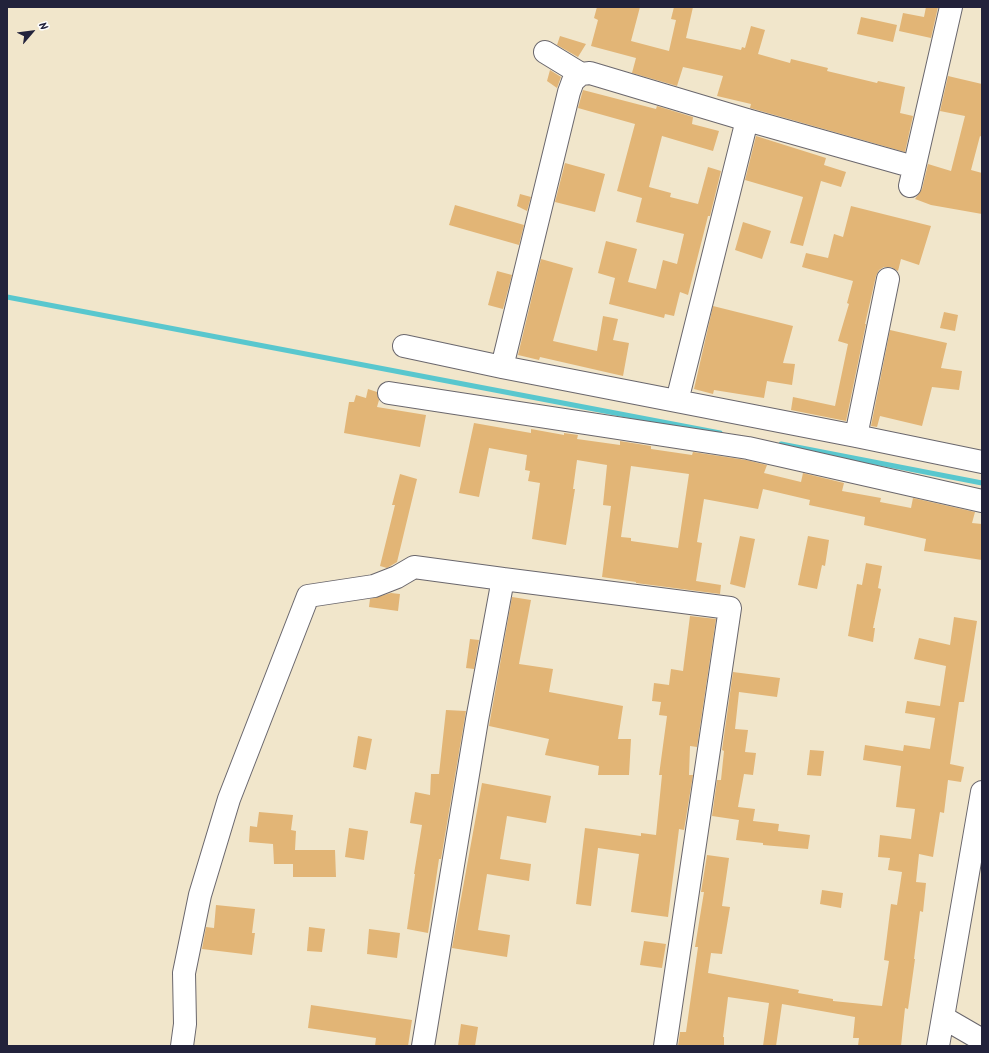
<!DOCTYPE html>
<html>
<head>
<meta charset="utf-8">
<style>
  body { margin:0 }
  #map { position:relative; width:989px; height:1053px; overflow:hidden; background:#f1e6cb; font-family:Kalam,sans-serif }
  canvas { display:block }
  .frame { position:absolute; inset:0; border:8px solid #22223b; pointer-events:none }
  .north { position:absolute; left:12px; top:12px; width:40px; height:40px; -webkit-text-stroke:3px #fff; paint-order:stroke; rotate:62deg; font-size:11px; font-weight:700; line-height:16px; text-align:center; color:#22223b }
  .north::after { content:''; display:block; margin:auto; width:14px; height:18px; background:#22223b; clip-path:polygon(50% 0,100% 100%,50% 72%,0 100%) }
</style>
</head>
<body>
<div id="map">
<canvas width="989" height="1053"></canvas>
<div class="frame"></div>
<div class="north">N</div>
</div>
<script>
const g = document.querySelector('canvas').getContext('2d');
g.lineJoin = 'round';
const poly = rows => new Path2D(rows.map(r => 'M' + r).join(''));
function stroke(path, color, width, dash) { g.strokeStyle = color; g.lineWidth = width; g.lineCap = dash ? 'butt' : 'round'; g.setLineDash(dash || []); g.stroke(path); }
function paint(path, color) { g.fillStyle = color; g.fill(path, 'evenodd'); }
const stream = poly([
  [7,297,720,433],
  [781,444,982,483]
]);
const building = poly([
  [597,7,640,7,631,41,669,51,676,20,671,19,674,7,693,7,686,38,741,50,742,47,745,48,751,26,765,30,758,54,790,63,791,59,828,68,827,71,877,83,878,81,905,87,900,113,913,116,905,152,750,108,751,104,717,96,723,76,683,67,677,86,632,73,636,58,591,46,598,20,594,18],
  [926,7,938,7,931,38,899,31,903,13,924,17],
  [861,17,897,25,893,42,857,34],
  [560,36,586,44,578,57,557,45],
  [550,70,561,77,557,88,547,81],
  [948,76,982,84,982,137,980,136,971,170,982,173,982,214,931,205,915,199,922,189,928,164,951,171,965,116,940,111],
  [583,90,656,109,657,106,693,117,692,124,719,131,713,151,662,136,649,187,671,193,670,197,698,204,708,167,721,171,710,216,708,216,688,295,680,292,674,316,665,314,664,318,609,304,615,278,598,273,606,241,637,249,628,282,656,289,663,260,677,264,684,234,636,222,642,198,617,191,635,124,578,108],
  [756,136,826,158,824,165,846,172,841,187,821,181,803,246,790,243,803,197,745,180],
  [565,163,605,174,595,212,555,202],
  [520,194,531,197,527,211,517,206],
  [455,205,524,225,519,245,449,225],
  [851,206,931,226,919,265,901,259,898,271,891,267,884,267,879,270,876,276,865,324,866,324,846,421,791,410,793,397,835,406,848,344,838,341,849,304,847,303,853,281,802,267,806,253,828,258,834,234,843,237],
  [743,222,771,231,762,259,735,250],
  [541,259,573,268,553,341,597,351,603,316,618,319,613,340,629,343,623,376,540,357,539,360,518,355],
  [497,271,512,275,503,309,488,305],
  [713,306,793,326,783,363,795,364,792,385,767,381,764,398,714,390,713,394,694,389],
  [944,312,958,315,955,331,940,328],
  [890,330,947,343,941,368,962,371,959,390,932,387,922,426,880,416,877,427,871,426],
  [368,389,377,392,379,400,377,407,426,415,420,447,344,433,349,402,354,402,356,395,366,398],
  [474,423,531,433,531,429,564,435,564,433,578,435,577,439,620,445,620,441,651,446,651,449,692,455,693,452,746,460,767,465,764,473,801,482,803,473,844,483,842,491,881,498,880,502,911,508,913,498,975,512,972,523,982,524,982,560,924,551,926,539,864,525,865,517,809,505,810,500,763,489,758,509,704,499,697,542,702,543,696,581,721,585,720,594,636,583,636,582,602,577,611,506,603,505,607,465,577,460,573,489,575,489,566,545,532,539,540,483,528,481,530,471,525,470,527,455,489,448,479,497,459,493],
  [631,466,689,474,678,548,631,541,631,538,621,537],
  [400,474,417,479,397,562,387,568,380,566,395,505,392,505],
  [740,536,755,539,745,588,730,584],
  [808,536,829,540,825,566,822,565,817,589,798,585],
  [866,563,882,566,878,588,881,589,873,628,875,628,873,642,848,636,857,584,862,585],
  [391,593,400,594,398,611,369,607,370,599],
  [512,597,531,600,519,664,553,669,549,692,623,706,618,739,631,739,629,775,598,775,599,766,545,755,549,739,489,726],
  [690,616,716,619,697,747,690,746,689,775,693,775,684,830,679,829,668,917,631,912,639,854,598,848,591,906,576,904,585,828,641,836,641,833,656,835,662,775,659,775,667,716,659,715,661,702,652,701,654,683,669,685,671,669,683,671],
  [954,617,977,621,964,702,959,702,950,764,964,767,961,782,948,780,944,813,940,812,933,857,919,854,916,882,926,883,923,912,920,911,914,959,915,959,908,1009,905,1008,901,1046,858,1046,859,1038,853,1038,855,1017,782,1004,776,1046,763,1046,769,1003,728,997,723,1037,724,1037,724,1046,678,1046,680,1032,686,1032,698,947,695,947,704,892,701,892,707,855,729,858,722,906,730,907,722,954,711,953,708,973,799,990,798,993,833,999,833,1001,882,1006,889,961,884,960,891,904,897,905,902,872,888,870,890,858,878,857,880,835,911,839,915,809,896,807,901,766,863,760,865,745,903,751,904,745,930,749,935,718,905,713,907,701,940,706,946,666,914,659,919,638,950,645],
  [470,639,479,640,474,669,466,668],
  [733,672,780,678,777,697,739,692,735,729,748,730,745,752,756,753,753,775,744,774,738,807,755,809,753,821,779,824,778,831,810,835,808,849,763,845,763,843,736,840,739,820,712,816,717,780,721,780,724,751,722,750],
  [446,710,466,711,441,859,439,859,428,933,407,929,415,874,414,874,422,825,410,823,415,792,430,795,431,774,439,774],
  [358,736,372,739,366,770,353,767],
  [810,750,824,751,821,776,807,775],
  [482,783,551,796,546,823,507,816,500,859,531,864,529,881,487,874,478,930,510,935,507,957,452,948],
  [259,812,293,815,291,830,296,831,295,850,335,850,336,877,293,877,293,864,274,864,273,844,249,842,250,826,257,827],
  [349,828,368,831,364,860,345,857],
  [822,890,843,893,841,908,820,904],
  [216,905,255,909,252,933,255,933,252,955,202,949,206,927,214,928],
  [309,927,325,929,322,952,307,951],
  [369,929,400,933,397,958,367,954],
  [644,941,666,944,662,968,640,965],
  [311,1005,412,1020,408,1046,375,1046,376,1038,308,1028],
  [461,1024,478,1027,475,1046,458,1046]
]);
const minor = poly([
  [545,52,581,74],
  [910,186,951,7],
  [404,346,502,367,856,436,982,462],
  [502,367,569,92,573,81,581,74,590,73,747,120,914,167],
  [389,393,748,448,982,501],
  [677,401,747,120],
  [856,436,888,279],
  [944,1018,982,1040],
  [182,1046,185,1024,184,973,200,895,229,799,308,596,374,586,397,577,414,567,503,579],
  [423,1046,477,720,503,579,730,608,665,1046],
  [938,1046,982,792]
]);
stroke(stream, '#59c7ce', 5);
paint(building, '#e2b576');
stroke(minor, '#6a676d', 24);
stroke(minor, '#fff', 22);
</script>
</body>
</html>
